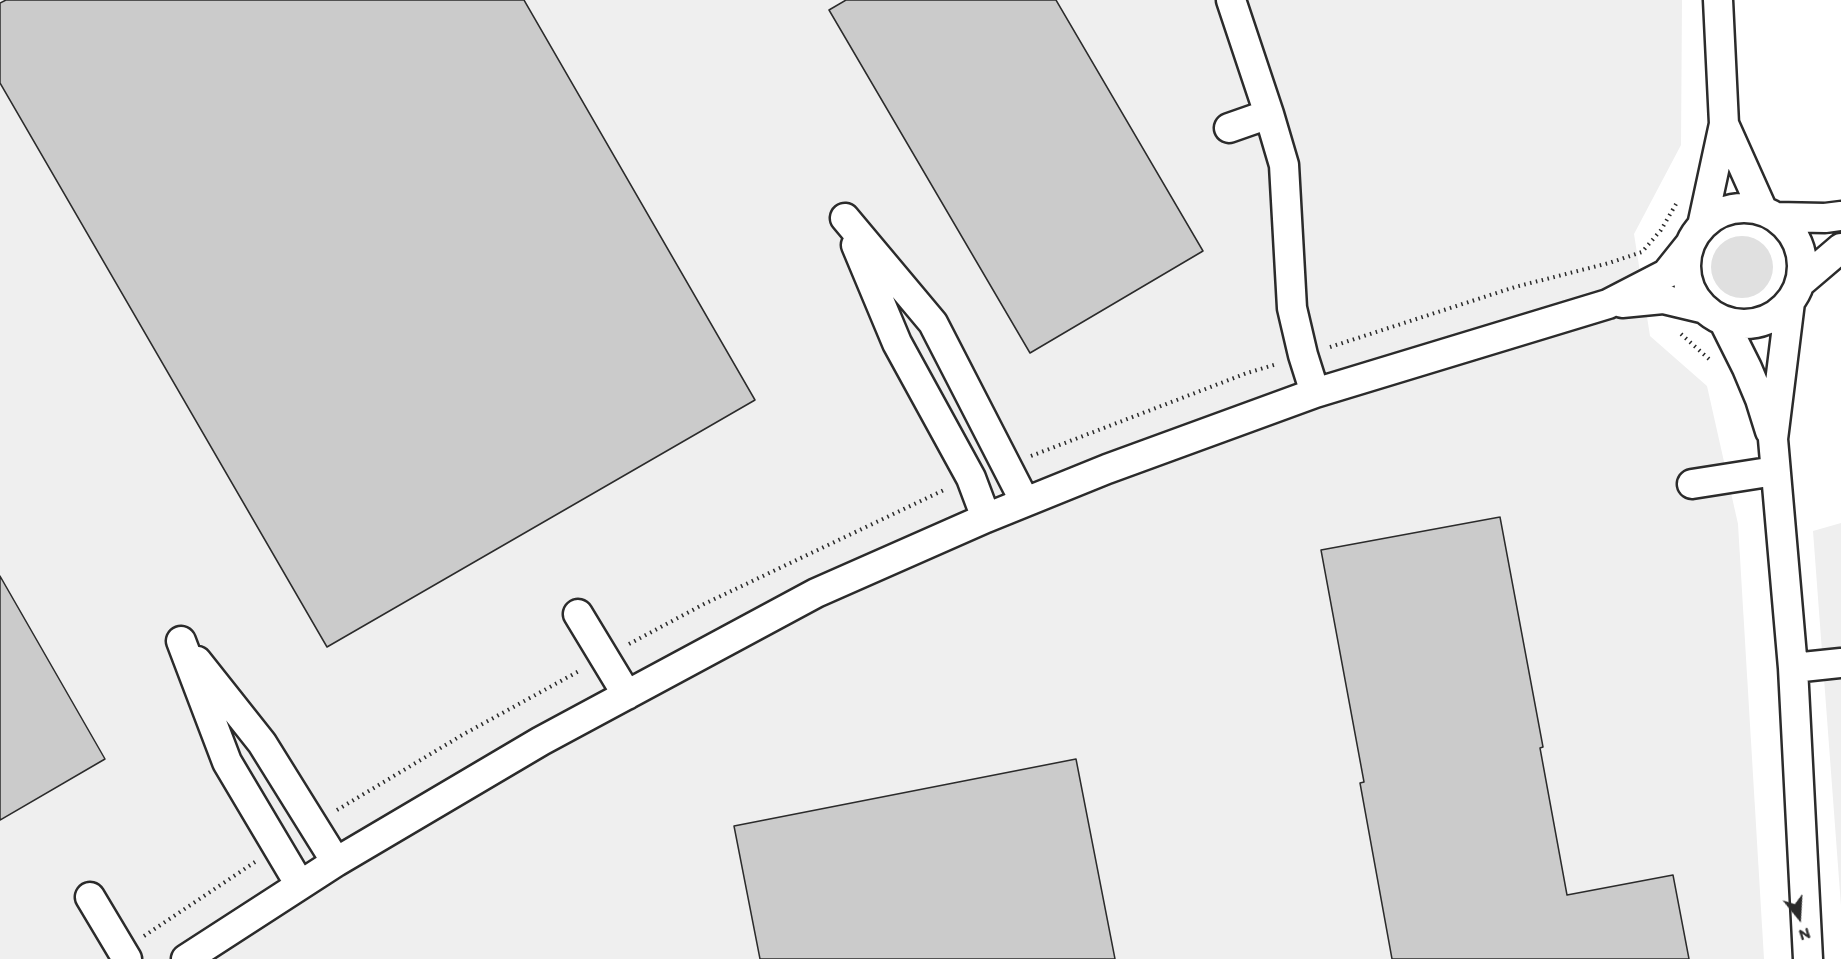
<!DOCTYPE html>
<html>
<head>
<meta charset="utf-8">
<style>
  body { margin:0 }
  #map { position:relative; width:1841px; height:959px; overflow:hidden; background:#fff; font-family:Itim,sans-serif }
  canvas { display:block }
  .north { position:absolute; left:1769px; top:887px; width:60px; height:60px; -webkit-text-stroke:4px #fff; paint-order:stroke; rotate:162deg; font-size:16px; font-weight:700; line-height:24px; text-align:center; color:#2b2b2b }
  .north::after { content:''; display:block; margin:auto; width:21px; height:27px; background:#2b2b2b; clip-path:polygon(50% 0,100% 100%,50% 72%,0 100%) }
</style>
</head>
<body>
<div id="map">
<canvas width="1841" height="959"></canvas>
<div class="north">N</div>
</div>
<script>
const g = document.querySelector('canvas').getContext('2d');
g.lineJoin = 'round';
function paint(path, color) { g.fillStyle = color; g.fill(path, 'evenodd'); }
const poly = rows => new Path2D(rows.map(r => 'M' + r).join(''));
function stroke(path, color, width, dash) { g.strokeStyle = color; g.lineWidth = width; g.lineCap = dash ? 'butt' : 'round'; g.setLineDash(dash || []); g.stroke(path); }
const built = poly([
  [0,0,1682,0,1681,145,1634,234,1650,336,1707,386,1738,524,1764,959,0,959],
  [1841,523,1841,906,1813,531]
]);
const green = poly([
  '1711 267a31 31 0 1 1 62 0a31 31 0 1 1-62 0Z'
]);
const building = poly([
  [6,0,524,0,755,400,327,647,0,83,0,3,6,0],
  [846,0,1056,0,1203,251,1030,353,829,10,846,0],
  [1500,517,1543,747,1540,748,1567,895,1673,875,1689,959,1392,959,1360,783,1364,782,1321,550,1500,517],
  [0,576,105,759,0,820,0,576],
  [1076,759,1115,959,760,959,734,826,1076,759]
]);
const path = poly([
  [1681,334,1709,359],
  [1330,347,1515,287,1609,263,1642,252,1661,230,1676,204],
  [1031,456,1247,373,1277,364],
  [629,644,704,604,946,489],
  [337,810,464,734,581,670],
  [144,936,255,862]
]);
const minor = poly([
  [1231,0,1269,114,1284,165,1292,308,1303,355,1315,393],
  [1724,124,1763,211],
  [1229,128,1269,114],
  '1686 266a58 58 0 1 1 116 0a58 58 0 1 1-116 0Z',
  [1776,217,1825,218,1841,216],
  [845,218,933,323,1025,502],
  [1702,226,1724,124,1718,0],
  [856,245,897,343,971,478,986,518],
  [1800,283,1841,248],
  [1790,302,1773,439,1793,668,1808,959],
  [1622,303,1663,299,1705,309],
  [1723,320,1747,368,1760,399,1770,431],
  [1692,484,1775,471],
  [578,614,627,695],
  [181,641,227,762,300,885],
  [197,661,262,743,336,862],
  [1793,668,1841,663],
  [90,897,127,959],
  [186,959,336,862,541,741,816,593,986,518,1107,469,1315,393,1608,304,1666,274,1690,244]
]);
paint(built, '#efefef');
paint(green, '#e0e0e0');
paint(building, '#cbcbcb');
stroke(building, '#2b2b2b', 1.5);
stroke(minor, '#2b2b2b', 33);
stroke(path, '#2b2b2b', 4, [1.5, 4.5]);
stroke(minor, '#fff', 28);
</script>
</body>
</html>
